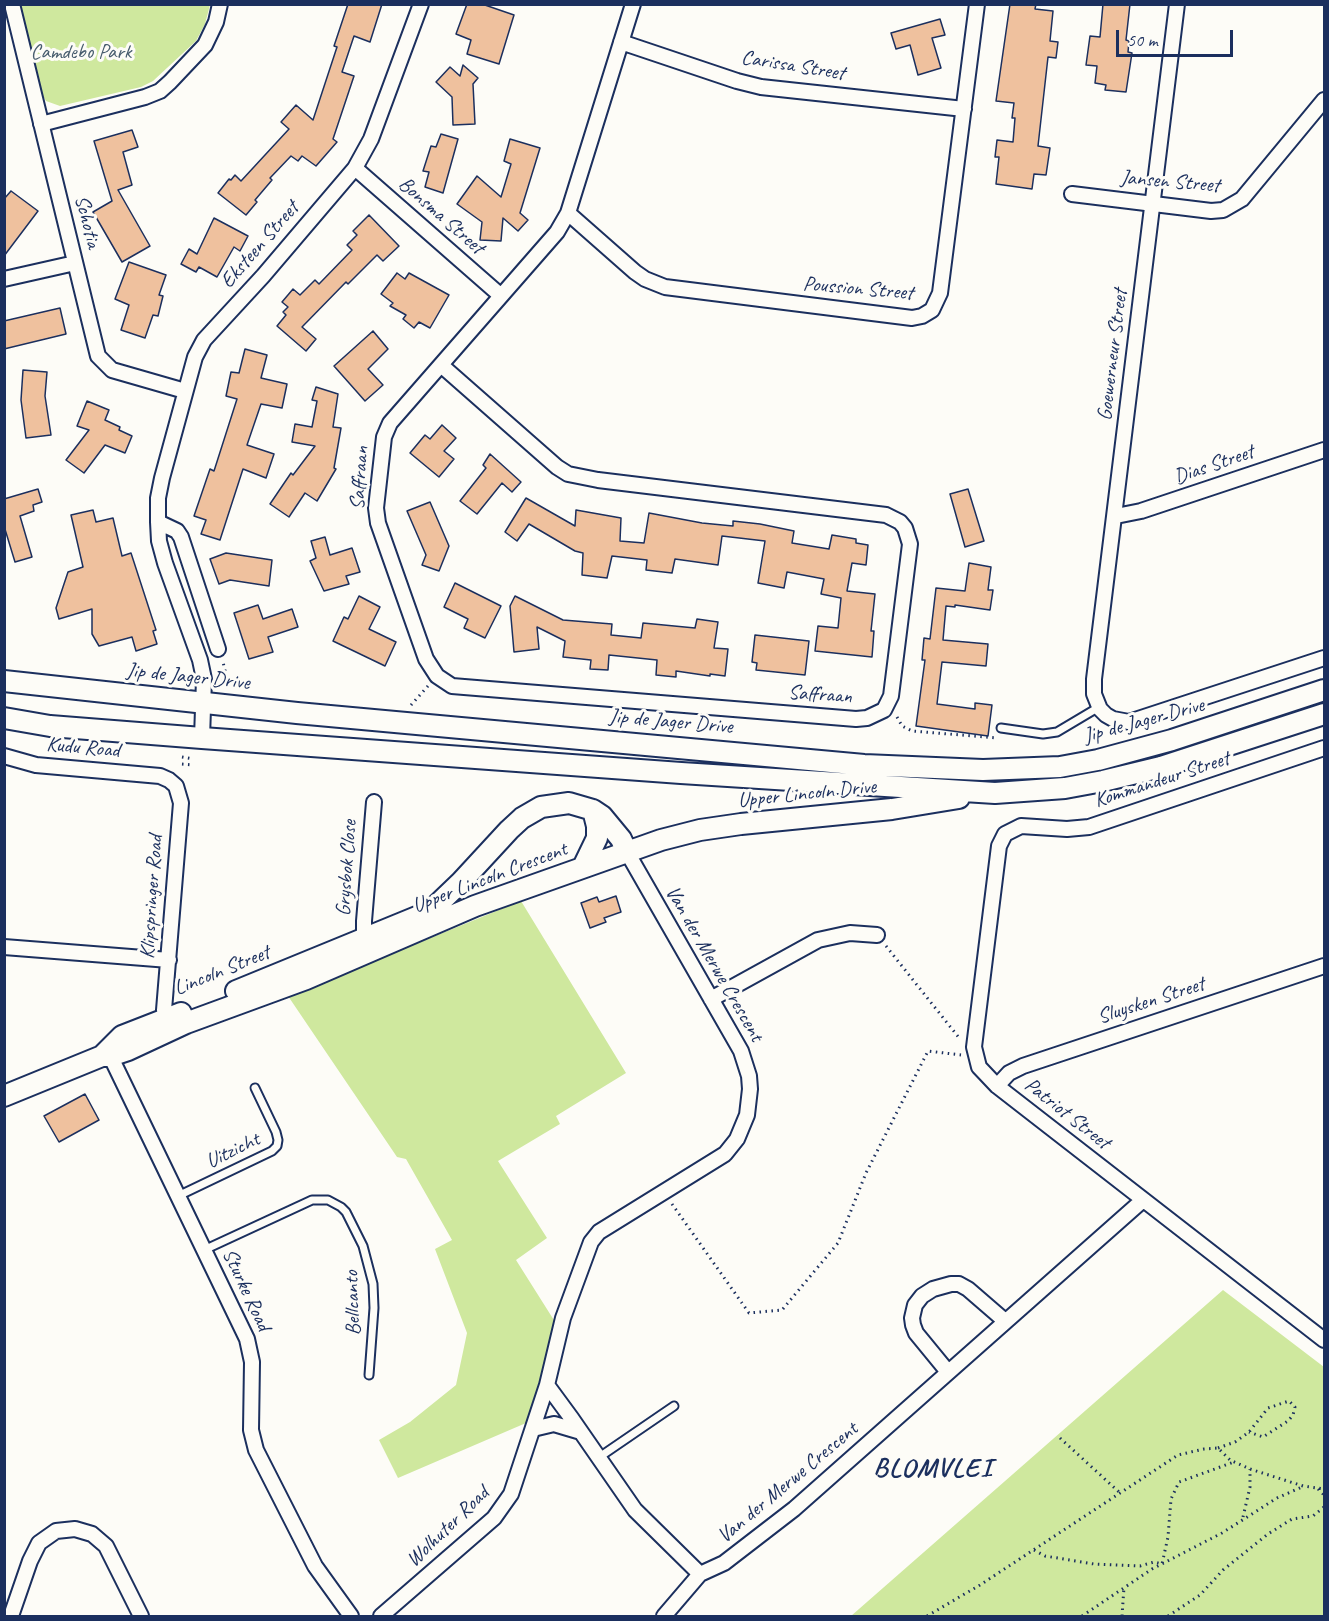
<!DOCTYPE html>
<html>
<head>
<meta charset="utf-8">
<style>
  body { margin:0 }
  #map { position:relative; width:1329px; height:1621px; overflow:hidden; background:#fdfcf7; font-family:Caveat,sans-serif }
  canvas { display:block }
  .frame { position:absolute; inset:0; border:6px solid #1b2f5e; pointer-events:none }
  .scale { position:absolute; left:1116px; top:30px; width:117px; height:27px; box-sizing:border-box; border:3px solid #1b2f5e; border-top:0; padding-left:8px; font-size:18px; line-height:21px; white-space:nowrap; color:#1b2f5e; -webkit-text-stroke:4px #fdfcf7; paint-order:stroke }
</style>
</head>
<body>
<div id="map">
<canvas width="1329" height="1621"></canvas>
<div class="frame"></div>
<div class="scale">50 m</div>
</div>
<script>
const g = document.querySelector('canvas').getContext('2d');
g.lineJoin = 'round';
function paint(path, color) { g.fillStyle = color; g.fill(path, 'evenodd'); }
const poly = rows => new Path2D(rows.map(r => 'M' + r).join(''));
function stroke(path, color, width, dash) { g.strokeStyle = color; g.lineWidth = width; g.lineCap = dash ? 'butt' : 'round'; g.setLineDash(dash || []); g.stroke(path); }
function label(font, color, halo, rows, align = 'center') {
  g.font = font + ' Caveat,sans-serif'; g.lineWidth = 6; g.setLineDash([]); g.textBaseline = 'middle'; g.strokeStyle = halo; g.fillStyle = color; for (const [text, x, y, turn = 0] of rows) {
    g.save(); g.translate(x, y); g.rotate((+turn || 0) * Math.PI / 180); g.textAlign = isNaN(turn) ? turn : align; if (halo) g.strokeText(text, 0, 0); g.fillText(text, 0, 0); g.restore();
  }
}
const green = poly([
  [19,5,210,5,205,24,196,41,153,81,141,87,60,106,46,101,40,91],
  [521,901,626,1073,556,1116,560,1124,498,1161,547,1238,516,1260,557,1325,526,1423,398,1478,379,1440,410,1422,456,1385,467,1333,435,1249,452,1240,406,1159,397,1157,288,996],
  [1223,1290,1324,1367,1324,1616,851,1616]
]);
const building = poly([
  [348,4,382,4,370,42,354,36,342,72,354,76,333,139,337,142,316,166,302,156,298,161,291,156,270,178,272,180,255,200,257,202,246,215,218,193,229,179,231,180,235,175,241,181,289,129,281,122,296,105,313,120,337,47,334,46,348,4],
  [467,4,482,4,514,15,499,64,467,54,471,40,456,34,467,4],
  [1010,4,1036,4,1035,9,1053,11,1050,41,1058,42,1056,58,1048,57,1038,146,1050,148,1046,175,1034,174,1032,189,996,184,999,157,995,157,997,140,1013,142,1015,118,1012,118,1014,103,996,101,1010,4],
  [1103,4,1130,4,1126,40,1129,41,1128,52,1132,53,1126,92,1105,90,1106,85,1095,83,1097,66,1086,65,1090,36,1100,37,1103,4],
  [940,19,945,35,932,38,941,68,918,75,910,45,896,49,891,33,940,19],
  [463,65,478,78,473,84,475,124,453,125,452,97,436,82,450,67,460,76,463,65],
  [132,130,138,147,123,152,132,185,118,190,150,246,122,262,93,212,112,201,94,141,132,130],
  [441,134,458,139,443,193,425,187,429,172,423,171,431,146,436,147,441,134],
  [510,139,540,148,520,213,528,220,518,231,503,218,501,241,480,240,482,222,457,204,477,176,501,197,511,164,504,161,510,139],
  [11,191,38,211,4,256,4,199,11,191],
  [369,215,399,246,383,261,377,255,348,284,346,282,302,327,316,339,306,351,277,326,286,315,283,312,288,307,282,302,293,289,300,295,315,280,319,284,352,250,347,245,357,235,353,231,369,215],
  [214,218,248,236,240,251,234,247,217,277,199,267,196,272,181,264,189,249,197,254,214,218],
  [129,262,166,275,159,295,163,296,158,316,153,315,145,338,121,330,129,305,115,299,129,262],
  [397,273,405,279,409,273,449,295,430,328,419,322,414,328,403,319,406,315,390,306,393,303,381,294,397,273],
  [60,308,66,334,4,349,4,321,60,308],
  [373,331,388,349,368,369,383,385,365,401,334,366,373,331],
  [245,349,267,355,261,378,287,384,282,408,261,404,247,445,274,454,266,478,243,469,220,540,201,534,206,520,194,516,210,469,214,471,237,399,226,396,231,372,239,373,245,349],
  [23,370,47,372,45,396,51,435,26,438,21,400,23,370],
  [316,387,338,394,333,427,341,428,334,468,336,469,317,501,305,493,289,517,270,504,291,473,293,475,315,446,292,442,295,424,312,427,317,401,312,400,316,387],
  [87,401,109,410,105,420,120,427,119,430,132,436,125,453,105,445,84,473,66,460,89,430,77,426,87,401],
  [442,425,456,438,444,451,454,459,439,477,410,453,425,435,430,439,442,425],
  [490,454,521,482,512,492,502,483,477,514,460,501,486,468,483,465,490,454],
  [38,489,42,502,33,505,34,511,20,516,32,557,15,562,4,526,4,499,38,489],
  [968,489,984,541,965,547,950,494,968,489],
  [526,498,575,526,576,510,621,518,620,541,644,543,649,513,702,523,733,526,733,521,760,524,794,531,792,543,829,549,832,535,856,539,856,543,868,545,866,565,852,563,847,591,875,594,871,631,874,631,872,657,815,651,818,626,838,628,841,598,821,594,824,579,787,572,784,588,758,583,765,541,722,536,718,565,675,559,672,573,646,570,647,560,612,556,607,578,582,575,583,553,575,551,529,524,517,541,505,532,526,498],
  [430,502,449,546,439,571,422,565,426,555,407,511,430,502],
  [93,510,96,522,113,518,122,556,131,553,156,630,153,631,157,644,136,651,132,637,99,646,92,634,92,609,59,619,56,608,68,572,83,567,71,515,93,510],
  [325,537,330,555,352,548,360,572,346,576,349,584,324,591,310,561,316,558,311,541,325,537],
  [226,553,272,560,269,586,230,580,219,584,210,559,226,553],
  [969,563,991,567,988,590,993,590,990,610,955,605,955,607,946,606,943,640,988,644,986,666,942,662,937,704,975,709,975,703,992,705,988,736,916,726,925,660,922,660,924,638,930,639,936,588,965,591,969,563],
  [455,583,501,606,485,638,464,628,468,619,444,607,455,583],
  [359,596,380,607,369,629,396,642,385,666,333,641,344,617,348,619,359,596],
  [515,596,563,620,612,624,611,635,641,638,643,623,695,628,697,619,718,622,714,648,728,649,725,676,710,674,710,676,676,671,676,677,656,675,657,660,609,655,608,670,590,669,591,660,563,657,565,641,537,627,539,649,514,652,510,606,515,596],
  [258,605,263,619,292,609,298,627,268,637,273,652,249,659,234,613,258,605],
  [755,635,809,641,805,675,756,670,757,663,752,662,755,635],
  [616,896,621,912,604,918,606,922,590,928,581,903,597,897,599,902,616,896],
  [85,1094,99,1120,59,1142,44,1116,85,1094]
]);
const path = poly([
  [222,681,226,678,226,675,223,662],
  [411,705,428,686],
  [897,717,902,726,912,731,998,738],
  [182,757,193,759],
  [182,764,193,765],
  [886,946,960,1039],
  [672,1204,749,1313,782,1310,838,1243,866,1173,928,1051,961,1055],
  [1060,1438,1119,1492],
  [1218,1448,1235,1442,1249,1432,1268,1408,1289,1401,1295,1407,1293,1415,1288,1421,1263,1437,1249,1432],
  [1318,1489,1324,1495],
  [1243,1517,1250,1487,1250,1469],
  [1034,1550,1045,1556,1094,1564,1140,1566,1154,1562,1162,1564,1168,1537,1171,1499,1179,1482,1234,1462],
  [927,1616,980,1585,1178,1455,1204,1449,1218,1448,1230,1460,1250,1469,1303,1486,1324,1489],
  [1082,1616,1152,1569,1222,1533,1277,1498,1302,1487],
  [1122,1616,1124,1587],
  [1168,1616,1200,1595,1223,1570,1268,1534,1292,1519,1313,1516,1324,1507]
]);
const lane = poly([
  [1001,728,1043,734,1057,732,1099,707],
  [178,1196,272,1151,277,1146,278,1140,276,1132,255,1088],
  [204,1250,312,1200,328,1200,341,1207,346,1212,363,1246,373,1284,374,1308,369,1375],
  [598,1458,674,1406]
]);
const street = poly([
  [12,4,98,356,112,370,185,391],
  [1177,4,1094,679,1094,694,1100,709,1106,715,1113,719,1129,722,1324,658],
  [621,42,737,81,761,87,964,109],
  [41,124,145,97,160,91,170,82,205,45,216,22,220,4],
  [355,168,500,295],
  [1072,194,1211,211,1223,210,1242,199,1324,100],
  [568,213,635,272,645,279,665,287,912,318,922,316,932,310,940,293,977,4],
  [4,279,75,263],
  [441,365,557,467,568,474,598,480,886,515,900,522,905,528,910,544,891,696,884,710,867,718,856,719,452,686,437,676,426,659,378,523,376,508,384,437,390,423,557,232,568,213,633,4],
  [1116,516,1141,511,1324,450],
  [158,522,177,531,181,537,218,649],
  [202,738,204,679,200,660,165,563,159,541,158,522,158,498,162,478,195,357,204,340,263,276,355,168,371,139,421,4],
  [1324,748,1089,827,1067,829,1021,826,1005,834,999,846,974,1047,979,1067,997,1086,1324,1340],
  [4,756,36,765,160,776,169,780,176,786,181,803,164,1010,170,1026],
  [369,945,364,931,364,921,374,802],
  [4,947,169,960],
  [711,999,818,940,850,933,877,935],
  [107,1049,247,1339,252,1362,251,1430,256,1450,315,1566,351,1616],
  [997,1086,1009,1073,1023,1066,1324,966],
  [948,1372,916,1333,913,1325,912,1318,915,1305,922,1296,933,1289,951,1284,959,1284,968,1289,1005,1321],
  [547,1385,572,1419,635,1510,700,1574],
  [533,1429,554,1424,581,1432],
  [11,1616,30,1561,39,1543,56,1531,75,1529,92,1534,106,1546,141,1616],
  [381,1616,494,1518,511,1494,547,1385,563,1318,591,1242,599,1232,725,1154,737,1139,747,1115,750,1089,749,1076,741,1051,627,852],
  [664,1616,700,1574,724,1563,794,1509,1143,1200]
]);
const secondary = poly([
  [4,681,297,713,864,765,983,770,1060,767,1098,760,1172,740,1324,690],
  [4,718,50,726,202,738,681,773,995,793,1065,788,1103,781,1161,767,1324,714],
  [583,867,597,838,597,826,593,810],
  [236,991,424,914,437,905,461,882,509,830,522,818,541,807,569,803,593,810,602,816,621,839,627,852],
  [102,1056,122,1036,181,1013],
  [4,1096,102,1056,110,1056,128,1050,186,1023,306,979,475,906,661,840,700,830,741,824,892,809,959,798]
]);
const parkNames = [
  ["Camdebo Park",81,52]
];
const streetNames = [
  ["Carissa Street",793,66,9],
  ["Jansen Street",1170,182,5],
  ["Bonsma Street",441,216,41],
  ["Schotia",87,222,76],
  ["Eksteen Street",260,245,-49],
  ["Poussion Street",858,289,5],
  ["Goewerneur Street",1113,355,-83],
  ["Dias Street",1214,465,-19],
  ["Saffraan",360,478,-86],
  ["Jip de Jager Drive",188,677,6],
  ["Saffraan",820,695,4],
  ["Jip de Jager Drive",1144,721,-15],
  ["Jip de Jager Drive",671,722,5],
  ["Kudu Road",83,748,5],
  ["Kommandeur Street",1162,780,-18],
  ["Upper Lincoln Drive",807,794,-6],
  ["Grysbok Close",347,868,-86],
  ["Upper Lincoln Crescent",490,878,-21],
  ["Klipspringer Road",152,897,-86],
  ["Van der Merwe Crescent",714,964,60],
  ["Lincoln Street",222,971,-22],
  ["Sluysken Street",1151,1001,-18],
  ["Patriot Street",1067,1114,38],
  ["Uitzicht",233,1151,-26],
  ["Sturke Road",246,1290,65],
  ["Bellcanto",353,1303,-92],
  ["Van der Merwe Crescent",788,1483,-40],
  ["Wolhuter Road",448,1527,-44]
];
const districtNames = [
  ["BLOMVLEI",933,1469]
];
paint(green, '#cfe89e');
paint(building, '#efc19e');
stroke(building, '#1b2f5e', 1.5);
stroke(lane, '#1b2f5e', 11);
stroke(street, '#1b2f5e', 18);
stroke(secondary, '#1b2f5e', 24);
stroke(path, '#1b2f5e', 3, [1.5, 4.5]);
stroke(lane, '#fdfcf7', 7);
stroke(street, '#fdfcf7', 14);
stroke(secondary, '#fdfcf7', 20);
label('21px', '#485d6e', '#fdfcf7', parkNames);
label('21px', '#1b2f5e', '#fdfcf7', streetNames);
g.letterSpacing = '1.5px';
label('bold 27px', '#1b2f5e', '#fdfcf7', districtNames);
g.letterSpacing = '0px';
</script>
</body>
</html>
